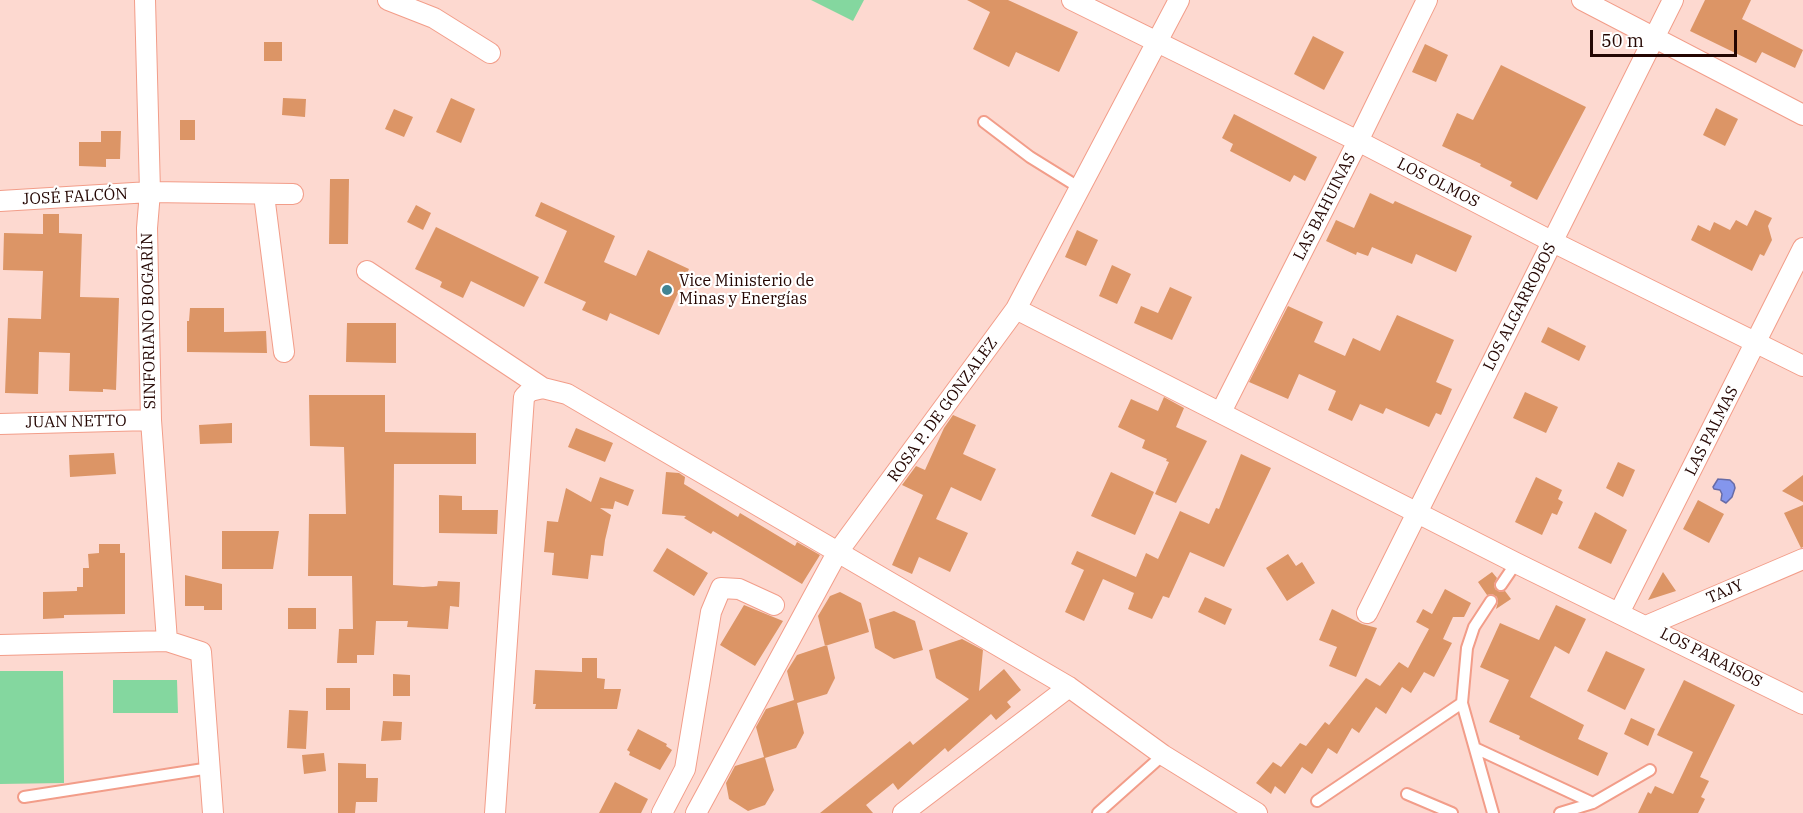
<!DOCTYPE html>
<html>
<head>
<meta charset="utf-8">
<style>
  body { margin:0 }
  #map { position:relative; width:1803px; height:813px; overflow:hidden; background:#fdd9d0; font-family:"IBM Plex Serif",serif }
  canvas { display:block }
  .scale { position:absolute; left:1590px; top:30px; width:147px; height:27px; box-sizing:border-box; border:3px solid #240602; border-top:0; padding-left:8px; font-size:18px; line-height:21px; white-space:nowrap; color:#240602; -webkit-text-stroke:4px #fff; paint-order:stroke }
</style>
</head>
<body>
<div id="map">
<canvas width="1803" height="813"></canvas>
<div class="scale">50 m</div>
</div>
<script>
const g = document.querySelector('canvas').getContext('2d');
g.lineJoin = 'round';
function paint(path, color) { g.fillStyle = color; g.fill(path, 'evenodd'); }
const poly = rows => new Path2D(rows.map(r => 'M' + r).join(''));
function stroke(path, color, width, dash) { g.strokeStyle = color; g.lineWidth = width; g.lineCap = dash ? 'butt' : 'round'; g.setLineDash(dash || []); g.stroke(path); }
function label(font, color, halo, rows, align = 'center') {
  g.font = font + ' "IBM Plex Serif",serif'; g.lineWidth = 4.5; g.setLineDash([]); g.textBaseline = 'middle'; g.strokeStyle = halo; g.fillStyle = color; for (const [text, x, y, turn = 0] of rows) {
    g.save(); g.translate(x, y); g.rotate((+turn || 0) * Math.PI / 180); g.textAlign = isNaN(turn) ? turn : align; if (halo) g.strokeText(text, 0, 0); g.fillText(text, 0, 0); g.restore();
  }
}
const green = poly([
  [811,0,864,0,853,21],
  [0,671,63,671,64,783,0,784],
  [113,680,177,680,178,713,113,713]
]);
const water = poly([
  [1718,479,1730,480,1734,484,1735,488,1732,497,1726,503,1721,500,1722,494,1720,490,1714,489,1713,487,1718,479]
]);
const building = poly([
  [967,0,1008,0,1078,32,1059,72,1016,52,1009,67,973,49,990,12],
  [1705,0,1751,0,1742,19,1803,50,1795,68,1762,52,1756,63,1690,31],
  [1313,36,1344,52,1324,90,1294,74],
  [264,42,282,42,282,61,264,61],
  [1425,44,1448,55,1436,82,1412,72],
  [1501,65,1586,107,1537,200,1510,186,1512,182,1480,166,1481,164,1442,146,1457,113,1473,120],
  [283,98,306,99,305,117,282,115],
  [451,98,475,109,461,143,436,132],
  [1716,108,1738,119,1725,146,1703,135],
  [394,109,413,117,404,137,385,129],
  [1234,114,1317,157,1305,181,1294,175,1290,182,1230,151,1233,144,1222,138],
  [180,120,195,120,195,140,180,140],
  [101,131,121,131,120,159,106,159,106,167,79,166,79,142,101,142],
  [330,179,349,179,348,244,329,244],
  [1370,193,1393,204,1395,201,1472,236,1456,272,1416,254,1412,264,1372,247,1368,256,1357,252,1356,255,1326,241,1336,220,1354,228],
  [541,202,615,236,604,262,636,276,648,250,689,269,659,335,610,313,607,321,582,310,586,302,544,283,567,231,535,216],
  [416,205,431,213,423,230,407,222],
  [1755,210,1772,218,1768,226,1772,240,1764,256,1760,254,1752,271,1691,240,1698,225,1710,231,1714,222,1730,230,1736,220,1747,226],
  [43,214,59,214,59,233,82,234,80,297,119,298,116,390,103,389,103,392,69,391,70,353,39,352,38,394,5,393,8,318,41,319,43,271,3,270,4,233,43,234],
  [436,227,539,277,524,307,471,281,463,298,440,287,442,282,439,280,415,269],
  [1077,230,1098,240,1086,266,1065,257],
  [1112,265,1131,274,1117,304,1099,296],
  [1170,287,1192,297,1172,340,1134,323,1141,306,1158,313],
  [1288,306,1323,322,1314,342,1345,356,1353,338,1380,351,1397,315,1454,340,1436,382,1452,389,1441,415,1436,413,1429,427,1386,408,1383,414,1360,404,1352,421,1328,410,1336,391,1299,374,1288,399,1249,382],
  [190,308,224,308,224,332,266,331,267,353,187,352,187,321,189,321],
  [347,323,396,323,396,363,346,362],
  [1548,327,1586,346,1579,361,1541,342],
  [1525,392,1558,407,1546,433,1513,418],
  [309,395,385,395,385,432,476,433,476,464,394,464,393,585,423,587,437,586,438,581,460,582,459,607,450,606,448,629,407,627,408,621,376,621,374,655,357,655,357,663,337,663,339,629,353,629,352,576,308,576,309,514,346,514,344,447,310,446],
  [1164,397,1184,408,1176,427,1207,441,1176,503,1155,494,1169,462,1166,461,1167,459,1142,448,1145,440,1118,427,1131,399,1158,411],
  [953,415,976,425,963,454,996,469,981,501,951,487,936,519,968,533,950,572,919,557,912,574,892,565,923,495,902,485,916,466,925,470,944,428],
  [232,423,232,443,200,444,199,425],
  [576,428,613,443,605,462,568,447],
  [114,453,116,474,70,477,69,455],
  [1241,454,1271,468,1224,567,1190,552,1169,598,1163,596,1152,619,1128,609,1134,593,1103,579,1084,621,1065,612,1084,570,1071,564,1077,551,1136,577,1146,553,1158,559,1180,511,1209,524,1216,508,1219,509],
  [1618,462,1635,470,1623,497,1606,488],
  [666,472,679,473,685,477,684,484,738,517,740,513,795,546,797,542,820,555,802,584,713,531,711,534,684,518,686,516,662,514],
  [1111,472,1154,492,1135,535,1091,516],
  [1803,475,1803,502,1782,491],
  [600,477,634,490,628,506,615,501,613,509,600,508,611,515,605,540,603,556,591,555,588,579,552,575,554,553,544,552,547,521,558,522,566,488,591,502],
  [1536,477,1562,490,1558,499,1563,502,1557,515,1552,513,1542,535,1515,522],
  [439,495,462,496,462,510,498,510,497,534,439,533],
  [1698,500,1724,514,1709,543,1683,529],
  [1803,505,1803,547,1801,548,1784,513],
  [1595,512,1627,530,1611,564,1578,548],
  [222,531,279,531,273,569,222,569],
  [99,544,120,544,120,553,125,553,125,614,64,615,64,618,43,619,43,592,77,591,77,587,83,587,83,568,89,568,88,554,99,553],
  [667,548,708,573,694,596,653,571],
  [1288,554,1296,566,1302,562,1315,583,1287,601,1266,568],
  [1492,572,1497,578,1494,584,1495,589,1500,592,1505,591,1511,599,1496,609,1498,602,1497,597,1492,594,1487,595,1478,582],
  [1663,572,1676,591,1648,600],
  [185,575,222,584,222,610,204,610,204,606,185,606],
  [1445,589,1471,603,1464,617,1453,617,1443,639,1452,643,1434,677,1424,672,1411,693,1402,687,1386,714,1376,707,1359,733,1352,728,1337,754,1328,748,1312,774,1302,767,1285,794,1275,786,1271,794,1256,783,1273,762,1281,767,1300,743,1306,746,1325,722,1329,725,1366,678,1380,686,1399,662,1408,668,1429,629,1416,622,1423,609,1432,614],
  [840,592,861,603,869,632,825,646,818,616,830,596],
  [1205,597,1232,609,1225,625,1198,612],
  [744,605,783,621,755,666,720,645],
  [1556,605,1586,619,1569,654,1555,646,1530,697,1584,725,1578,739,1608,753,1598,776,1542,750,1519,739,1520,736,1489,722,1509,680,1480,667,1500,623,1539,640],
  [288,608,316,608,316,629,288,629],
  [1332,609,1362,624,1377,628,1356,677,1329,666,1337,647,1319,640],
  [894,611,915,621,923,650,894,659,875,648,869,619],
  [962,639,983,650,979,691,1004,669,1021,690,1007,702,1011,707,996,720,991,714,948,752,945,748,898,790,893,783,866,805,873,813,820,813,910,741,913,745,969,699,936,678,929,650],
  [827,645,835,678,827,694,797,703,804,733,796,748,765,758,774,790,765,805,748,811,729,799,726,783,735,766,764,757,756,727,766,709,794,700,787,671,797,655],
  [1606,651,1645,669,1625,710,1587,691],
  [582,658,597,658,597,678,605,679,604,689,621,689,617,709,535,709,536,704,533,704,535,670,582,672],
  [393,674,410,675,410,696,393,696],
  [1684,680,1735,705,1700,777,1709,781,1701,797,1705,799,1698,813,1638,813,1648,792,1651,794,1655,786,1673,794,1693,752,1657,735],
  [326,688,350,688,350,710,326,710],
  [289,710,308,711,306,749,287,748],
  [1631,718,1655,729,1648,746,1624,734],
  [383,721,402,722,401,740,381,741],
  [638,729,667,744,666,746,672,750,660,770,629,755,630,752,627,750],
  [324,753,326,771,304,774,302,755],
  [338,763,366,764,366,778,378,778,377,802,356,802,355,813,338,813],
  [615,782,648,799,641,813,599,813]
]);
const service = poly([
  [984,122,1030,157,1080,188],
  [1501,585,1516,563],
  [1491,601,1474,627,1467,648,1462,703,1493,813],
  [1475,748,1593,803],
  [1407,794,1452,813],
  [24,797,210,768],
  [1317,801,1462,703],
  [1098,813,1163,755],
  [1560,813,1593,803,1650,770]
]);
const minor = poly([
  [145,0,150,192,147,228,151,420,167,641],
  [388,0,434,18,490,53],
  [1072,0,1358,141,1553,242,1803,366],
  [1582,0,1803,115],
  [264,195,284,352],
  [0,201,150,192,293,194],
  [367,271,543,388],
  [1016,309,1516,563,1803,704],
  [1221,412,1358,141,1427,0],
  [0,424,151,420],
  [1367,613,1673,0],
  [1619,613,1803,248],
  [1646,626,1803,559],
  [0,645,167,641,201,652,213,813],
  [495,813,524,397,530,391,543,388,567,394,1069,687,1163,755,1257,813],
  [662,813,685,769,711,612,721,588,739,589,774,605],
  [696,813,837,553,1016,309,1179,0],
  [903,813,1069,687]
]);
const markers = [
  [667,290,6,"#418493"]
];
const streetNames = [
  ["LOS OLMOS",1438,183,27],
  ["JOSÉ FALCÓN",75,197,-3],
  ["LAS BAHUINAS",1325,207,-63],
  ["LOS ALGARROBOS",1520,307,-63],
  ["SINFORIANO BOGARÍN",149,321,-91],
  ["ROSA P. DE GONZALEZ",943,410,-54],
  ["JUAN NETTO",76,422,-1],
  ["LAS PALMAS",1712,431,-63],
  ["TAJY",1725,592,-23],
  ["LOS PARAISOS",1711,658,27]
];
const poiNames = [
  ["Vice Ministerio de",679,281],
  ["Minas y Energías",679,299]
];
paint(green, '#84d79f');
paint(water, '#8496ed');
stroke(water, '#676ba6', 1.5);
paint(building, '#dc9566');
stroke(service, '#f29d89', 14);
stroke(minor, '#f29d89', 22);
stroke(service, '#fff', 10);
stroke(minor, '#fff', 20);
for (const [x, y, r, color] of markers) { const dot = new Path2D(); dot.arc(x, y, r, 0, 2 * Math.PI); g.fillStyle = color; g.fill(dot); stroke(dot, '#fff', 2); }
label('16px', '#240602', '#fff', streetNames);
label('16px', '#240602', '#fff', poiNames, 'left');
</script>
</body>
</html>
